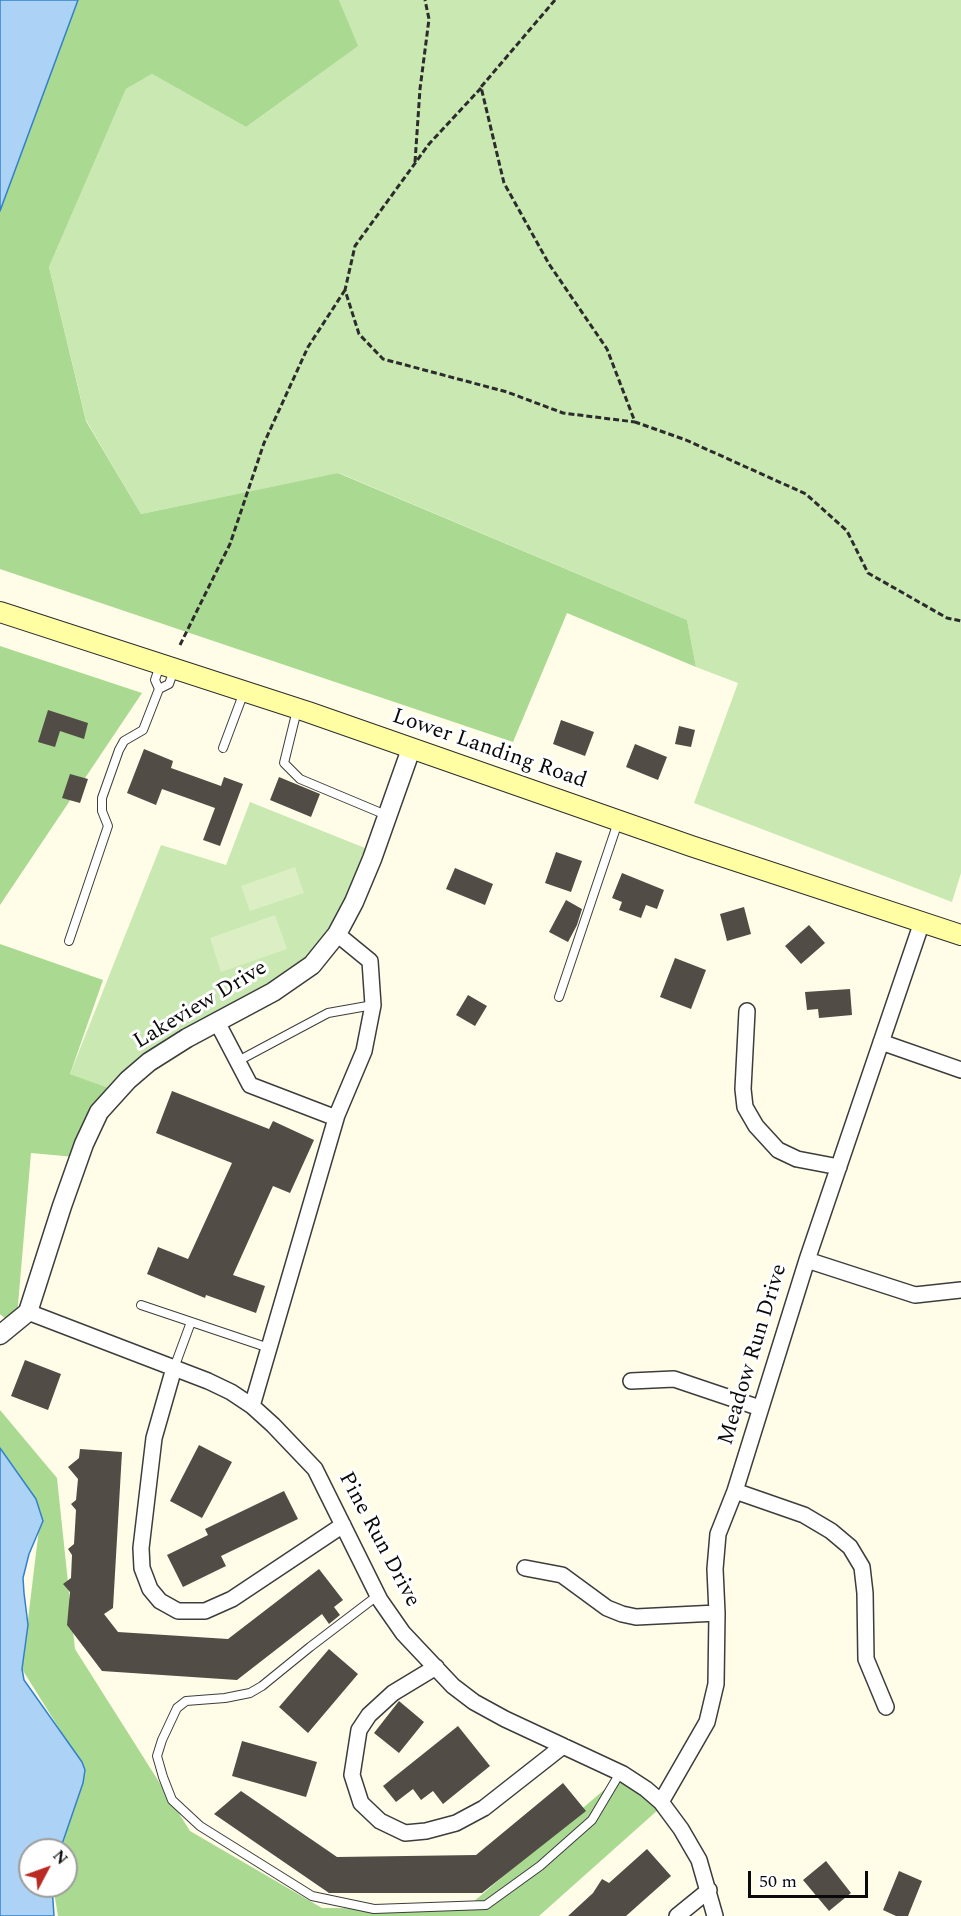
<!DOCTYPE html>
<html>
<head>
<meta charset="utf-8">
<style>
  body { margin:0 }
  #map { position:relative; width:961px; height:1916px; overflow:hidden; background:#fffde7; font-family:Spectral,serif }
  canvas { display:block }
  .north { position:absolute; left:18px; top:1838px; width:60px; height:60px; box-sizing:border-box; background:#fff; border:2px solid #9d9d9d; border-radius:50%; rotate:49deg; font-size:16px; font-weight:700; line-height:24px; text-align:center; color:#0a0a0a }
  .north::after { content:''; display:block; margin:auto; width:21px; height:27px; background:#b92a23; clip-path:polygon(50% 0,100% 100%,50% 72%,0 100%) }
  .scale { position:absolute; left:748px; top:1871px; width:120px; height:27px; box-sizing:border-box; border:3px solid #0a0a0a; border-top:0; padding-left:8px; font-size:18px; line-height:21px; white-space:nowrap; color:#0a0a0a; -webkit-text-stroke:4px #fff; paint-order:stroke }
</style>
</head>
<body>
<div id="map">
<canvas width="961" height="1916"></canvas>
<div class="north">N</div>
<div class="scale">50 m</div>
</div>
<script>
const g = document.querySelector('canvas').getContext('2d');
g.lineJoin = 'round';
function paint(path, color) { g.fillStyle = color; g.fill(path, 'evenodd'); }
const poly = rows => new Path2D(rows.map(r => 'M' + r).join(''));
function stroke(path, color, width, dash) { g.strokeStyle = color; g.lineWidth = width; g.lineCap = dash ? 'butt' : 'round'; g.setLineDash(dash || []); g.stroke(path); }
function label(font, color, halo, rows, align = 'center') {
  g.font = font + ' Spectral,serif'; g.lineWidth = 6; g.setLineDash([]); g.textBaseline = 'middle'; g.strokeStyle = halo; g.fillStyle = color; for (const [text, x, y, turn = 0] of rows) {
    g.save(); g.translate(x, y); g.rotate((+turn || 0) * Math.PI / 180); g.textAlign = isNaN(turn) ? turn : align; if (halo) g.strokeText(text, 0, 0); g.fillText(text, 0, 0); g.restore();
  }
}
const green = poly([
  [339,0,961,0,961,873,952,902,694,803,738,683,696,667,687,620,339,473,141,514,86,420,49,267,126,89,152,74,246,127,357,46],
  [250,802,365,848,372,859,312,965,117,1092,70,1074,161,845,226,865]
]);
const forest = poly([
  [78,0,339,0,358,46,246,127,152,74,126,89,49,267,86,421,141,514,338,473,687,620,696,667,567,613,513,742,0,569,0,211],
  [0,646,142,693,0,905],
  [0,944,103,980,70,1074,119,1092,75,1157,31,1153,16,1328,0,1314],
  [0,1410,57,1478,75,1649,190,1831,322,1908,465,1909,619,1777,659,1809,539,1916,58,1916,53,1886,66,1886,66,1850,61,1850,85,1770,22,1669,41,1512,0,1453]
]);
const pitch = poly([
  [295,867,304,893,250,911,241,886],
  [275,915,287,949,221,972,210,938]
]);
const water = poly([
  [0,0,78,0,0,211,0,0],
  [0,1448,36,1499,43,1521,29,1554,23,1578,24,1593,28,1625,22,1669,24,1680,82,1762,85,1770,83,1783,60,1850,30,1850,30,1886,52,1886,54,1916,0,1916,0,1448]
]);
const building = poly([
  [48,710,88,723,84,739,60,731,55,747,38,742],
  [561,720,594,732,585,756,553,744],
  [679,726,695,730,691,747,675,744],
  [635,744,667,757,658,780,626,767],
  [144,749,173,761,171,768,221,786,224,777,243,784,220,846,203,840,215,808,162,789,156,805,127,793],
  [70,774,88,779,80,803,62,798],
  [279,777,320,794,311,817,270,800],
  [556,852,582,861,571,892,545,883],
  [455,868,493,884,485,905,446,889],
  [622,873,664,890,657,909,646,905,641,918,619,910,622,902,612,898],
  [566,900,582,909,577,925,568,942,549,932],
  [744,907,751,934,727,941,720,914],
  [809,925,825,943,801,964,785,946],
  [675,958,706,970,691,1009,660,997],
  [850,989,852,1015,819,1018,818,1009,807,1010,805,992],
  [468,995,487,1006,475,1026,456,1015],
  [172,1091,269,1129,273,1121,314,1140,290,1193,273,1186,233,1275,265,1286,256,1313,206,1295,205,1298,147,1274,158,1247,188,1259,232,1163,156,1133],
  [25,1360,61,1374,48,1410,11,1396],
  [199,1445,232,1462,202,1518,170,1501],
  [80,1449,122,1452,113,1608,104,1614,118,1632,228,1639,319,1569,343,1600,334,1607,340,1615,329,1624,322,1614,237,1680,102,1671,67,1625,70,1592,63,1584,71,1578,72,1555,68,1549,74,1544,76,1510,71,1504,76,1500,78,1479,68,1467,79,1458],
  [284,1491,298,1519,221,1556,226,1566,183,1587,167,1555,208,1535,205,1529],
  [329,1649,358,1674,308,1733,279,1707],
  [399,1701,424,1722,399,1753,374,1733],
  [458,1726,490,1766,443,1804,433,1791,421,1800,413,1789,396,1802,383,1786],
  [242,1741,317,1762,306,1797,232,1776],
  [563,1783,586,1811,482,1893,329,1893,214,1814,241,1791,337,1857,476,1855],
  [647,1849,671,1876,626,1916,568,1916,593,1893,602,1879,609,1883],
  [826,1861,851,1893,829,1911,803,1880],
  [899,1871,922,1881,908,1916,896,1916,883,1910]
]);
const path = poly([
  [555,0,481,87,504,183,549,264,607,349,635,422,686,440,806,494,847,531,868,573,947,618,961,621],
  [481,88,429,144,355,246,345,290,359,334,383,359,507,392,563,413,635,422],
  [415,162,420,89,429,19,425,0],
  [180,645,230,544,264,443,308,347,345,290]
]);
const service = poly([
  [160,665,155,680,159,689,169,684,174,670],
  [297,710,284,763,300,779,386,815],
  [223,748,244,692],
  [69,941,108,826,102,811,102,798,119,750,124,741,143,730,159,689],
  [559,997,618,822],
  [238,1061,328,1013,373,1005],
  [141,1305,269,1348],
  [174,1368,191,1322],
  [377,1596,310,1647,262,1686,250,1693,225,1698,186,1701,177,1708,162,1740,157,1756,163,1777,172,1800,200,1826,312,1896,374,1909,486,1905,540,1866,592,1820,620,1773]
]);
const minor = poly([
  [747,1011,743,1089,745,1107,756,1126,778,1150,797,1159,839,1167],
  [217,1022,250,1085,336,1118],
  [881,1042,961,1070],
  [807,1260,915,1295,961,1290],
  [28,1312,208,1381,231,1392,252,1406,273,1425,315,1469,380,1600,403,1633,453,1686,474,1702,505,1719,623,1774,646,1789,661,1802,681,1829,699,1860,715,1916],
  [174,1368,154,1438,141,1548,142,1568,150,1589,160,1601,178,1611,205,1611,232,1599,343,1525],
  [631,1381,674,1379,760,1408],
  [252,1406,337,1115,364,1051,373,1005,370,961,337,934],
  [735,1491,804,1515,831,1531,850,1547,862,1567,865,1593,866,1659,886,1707],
  [525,1568,562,1575,607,1608,622,1614,636,1617,717,1613],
  [436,1667,393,1693,369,1715,359,1730,352,1775,361,1803,380,1821,405,1833,426,1831,456,1823,484,1808,563,1746],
  [661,1802,707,1722,716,1684,717,1613,715,1569,718,1534,735,1491,807,1260,922,922],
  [677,1916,709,1890]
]);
const tertiary = poly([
  [0,1335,28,1312,62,1206,84,1144,99,1112,128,1080,149,1062,187,1038,273,992,312,965,337,934,354,902,372,859,411,749]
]);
const secondary = poly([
  [0,612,308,712,691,846,961,935]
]);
const streetNames = [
  ["Lower Landing Road",489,750,19],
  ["Lakeview Drive",201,1006,-31],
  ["Meadow Run Drive",754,1355,-73],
  ["Pine Run Drive",378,1540,62]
];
paint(green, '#c9e8b2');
paint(forest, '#aad991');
paint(pitch, '#dcefc4');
paint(water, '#acd3f6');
stroke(water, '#3381cd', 1.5);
paint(building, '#524c46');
stroke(service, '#3d3d3d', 10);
stroke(minor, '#3d3d3d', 18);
stroke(tertiary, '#3d3d3d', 21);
stroke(secondary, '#2c2c2c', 22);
stroke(path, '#2c2c2c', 3, [6, 3]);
stroke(service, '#fff', 8);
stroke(minor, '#fff', 15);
stroke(tertiary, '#fff', 18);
stroke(secondary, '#fffea2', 20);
label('22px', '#0a0a0a', '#fff', streetNames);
</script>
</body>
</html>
